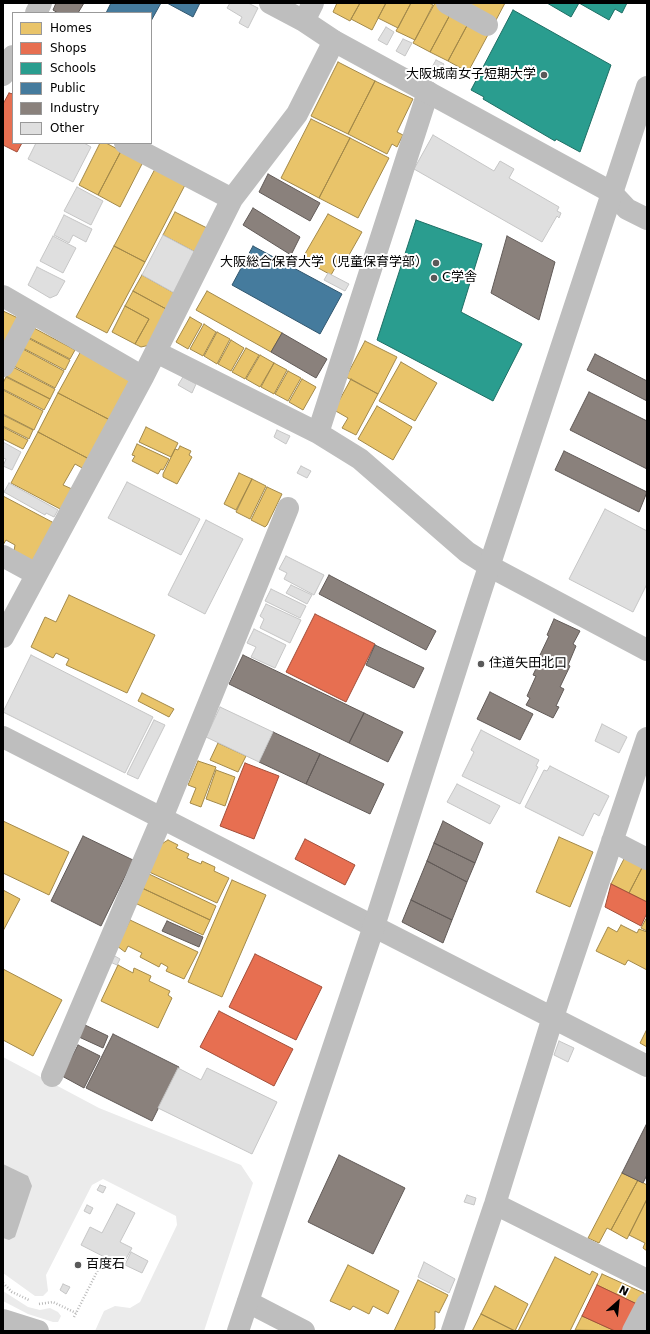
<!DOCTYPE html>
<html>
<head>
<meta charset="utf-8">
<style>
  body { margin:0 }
  #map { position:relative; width:650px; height:1334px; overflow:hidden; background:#fff; font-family:"DejaVu Sans",sans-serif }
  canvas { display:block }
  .frame { position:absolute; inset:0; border:4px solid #000; pointer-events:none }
  .legend { position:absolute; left:12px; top:12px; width:140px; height:132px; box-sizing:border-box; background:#fff; border:1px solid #999; margin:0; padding:5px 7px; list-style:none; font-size:12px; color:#000 }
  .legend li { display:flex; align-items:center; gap:8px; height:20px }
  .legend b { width:20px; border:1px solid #999 }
  .north { position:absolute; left:598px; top:1282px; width:40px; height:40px; -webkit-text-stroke:3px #fff; paint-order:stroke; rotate:27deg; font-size:11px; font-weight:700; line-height:16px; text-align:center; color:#000 }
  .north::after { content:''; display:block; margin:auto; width:14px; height:18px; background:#000; clip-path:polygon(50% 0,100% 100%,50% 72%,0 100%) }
</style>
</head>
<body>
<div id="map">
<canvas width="650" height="1334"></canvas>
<div class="frame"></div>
<ul class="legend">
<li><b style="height:11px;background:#e9c46a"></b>Homes</li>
<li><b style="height:11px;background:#e76f51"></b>Shops</li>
<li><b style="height:11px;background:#2a9d8f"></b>Schools</li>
<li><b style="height:11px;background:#457b9d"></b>Public</li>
<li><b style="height:11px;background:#8a817c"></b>Industry</li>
<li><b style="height:11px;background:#dfdfdf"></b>Other</li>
</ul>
<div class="north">N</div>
</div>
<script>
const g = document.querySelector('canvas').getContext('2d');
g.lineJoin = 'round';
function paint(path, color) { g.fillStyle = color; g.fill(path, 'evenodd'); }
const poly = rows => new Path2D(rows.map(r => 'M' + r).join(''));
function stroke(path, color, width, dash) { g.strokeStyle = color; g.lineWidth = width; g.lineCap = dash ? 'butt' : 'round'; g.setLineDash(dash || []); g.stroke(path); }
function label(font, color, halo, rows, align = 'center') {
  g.font = font + ' "DejaVu Sans","Noto Sans JP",sans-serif'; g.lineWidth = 4; g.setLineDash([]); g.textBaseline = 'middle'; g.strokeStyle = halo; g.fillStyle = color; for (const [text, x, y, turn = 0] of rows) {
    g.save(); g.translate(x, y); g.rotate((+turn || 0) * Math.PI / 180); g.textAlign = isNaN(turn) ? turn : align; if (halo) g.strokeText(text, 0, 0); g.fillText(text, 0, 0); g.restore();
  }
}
const green = poly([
  [3,1057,99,1108,241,1165,253,1183,204,1331,95,1331,104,1311,115,1306,130,1308,140,1302,177,1225,176,1216,103,1179,92,1185,46,1275,48,1291,43,1296,35,1296,3,1273],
  [3,1291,28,1307,40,1310,50,1308,58,1312,61,1316,58,1322,53,1322,28,1314,3,1301]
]);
const water = poly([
  [3,1164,28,1176,32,1186,15,1237,9,1240,3,1238]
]);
const homes = poly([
  [337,3,360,3,350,21,333,12,337,3],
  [360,3,386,3,372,30,351,19,360,3],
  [386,3,411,3,398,28,378,18,386,3],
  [411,3,429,3,433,5,415,40,396,31,411,3],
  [435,3,452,11,430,52,413,43,435,3],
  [461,3,505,3,495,22,461,3],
  [452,11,470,20,448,61,430,52,452,11],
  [470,20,490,31,468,72,448,61,470,20],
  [338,62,375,81,348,134,311,116,338,62],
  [375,81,413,99,397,132,403,135,397,147,392,144,387,154,348,134,375,81],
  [311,119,350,138,319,198,281,178,311,119],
  [350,138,389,158,358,218,319,198,350,138],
  [100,143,106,143,121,151,98,195,79,185,100,143],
  [121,151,143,162,120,207,98,195,121,151],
  [155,169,185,185,145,262,114,246,155,169],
  [175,212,209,229,197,253,163,235,175,212],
  [328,214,362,232,349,255,351,256,346,265,339,261,331,275,302,259,328,214],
  [114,246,145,262,107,333,76,317,114,246],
  [142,275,176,294,168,310,133,291,142,275],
  [133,291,168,310,150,345,141,347,135,344,149,319,125,306,133,291],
  [207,291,282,333,271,352,196,310,207,291],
  [125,306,149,319,135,344,112,332,125,306],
  [3,311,18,318,3,347,3,311],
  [190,317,202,324,188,349,176,342,190,317],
  [204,324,216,332,203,356,190,349,204,324],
  [32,327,75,350,70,359,26,336,32,327],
  [217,332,230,339,217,364,204,356,217,332],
  [26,337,70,360,65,370,21,347,26,337],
  [231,340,244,348,231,371,218,364,231,340],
  [365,341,397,357,378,394,346,377,365,341],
  [21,348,64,371,55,388,12,365,21,348],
  [246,348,259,355,245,379,232,372,246,348],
  [81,351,132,378,110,420,58,393,81,351],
  [260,355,274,363,260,387,246,379,260,355],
  [401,362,437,383,415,421,379,401,401,362],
  [274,363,287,370,274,394,261,387,274,363],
  [11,366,55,389,50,399,6,376,11,366],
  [288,371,301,378,288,401,275,394,288,371],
  [6,377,50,399,44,410,3,389,3,383,6,377],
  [302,379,316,387,303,410,289,402,302,379],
  [351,379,378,394,356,435,342,428,348,418,334,410,351,379],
  [3,390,43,411,34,430,3,414,3,390],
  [58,393,110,420,89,459,38,432,58,393],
  [377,406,412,427,393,460,358,439,377,406],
  [3,415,33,430,29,439,3,426,3,415],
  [3,427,28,440,23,449,3,439,3,427],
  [146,427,178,443,171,457,139,442,146,427],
  [38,432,89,459,84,469,75,464,63,485,72,489,62,510,11,483,38,432],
  [137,444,169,459,163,470,161,469,158,474,132,461,135,456,132,455,137,444],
  [180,446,191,451,189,455,192,457,177,484,163,477,163,474,175,449,178,450,180,446],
  [239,473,252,479,236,510,224,504,239,473],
  [252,479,266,486,250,519,236,512,252,479],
  [267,487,282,494,267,525,265,527,251,520,267,487],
  [3,496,54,523,33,561,14,551,15,545,6,540,3,545,3,496],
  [69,595,155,635,127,693,66,665,69,659,56,653,53,658,31,647,45,617,56,622,69,595],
  [142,693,174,709,169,717,138,701,142,693],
  [218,743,246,756,238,772,210,760,218,743],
  [198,761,216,767,201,807,190,803,196,788,188,785,198,761],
  [216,770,235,777,225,806,206,799,216,770],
  [3,821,69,852,49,895,3,873,3,821],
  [559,837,593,852,570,907,536,892,559,837],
  [168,840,178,845,176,848,189,854,187,858,201,864,202,861,215,867,214,871,229,878,217,903,147,871,160,845,168,840],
  [625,857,643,866,629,893,611,884,625,857],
  [643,866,647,868,647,902,629,893,643,866],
  [149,874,216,906,210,920,142,888,149,874],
  [232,880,266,895,222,997,188,982,232,880],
  [142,888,210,920,203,935,135,903,142,888],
  [3,890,20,899,3,931,3,890],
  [647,917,647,931,641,928,647,917],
  [130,920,198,952,184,979,166,971,168,967,161,963,159,967,140,957,142,953,128,946,125,952,117,946,130,920],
  [621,925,637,933,639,929,647,932,647,970,628,960,625,965,596,951,608,927,617,932,621,925],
  [118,965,133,973,134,968,151,976,149,981,170,991,168,995,172,998,158,1028,101,1001,118,965],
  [3,969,62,1000,33,1056,3,1040,3,969],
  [647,1029,647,1047,640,1043,647,1029],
  [622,1173,638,1180,611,1230,607,1228,599,1243,588,1238,622,1173],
  [638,1180,647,1185,647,1199,627,1239,611,1230,638,1180],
  [647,1199,647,1251,643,1248,645,1243,629,1235,647,1199],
  [555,1257,590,1275,592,1271,598,1274,570,1331,518,1331,555,1257],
  [348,1265,399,1291,388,1314,373,1306,369,1314,353,1306,350,1310,330,1301,348,1265],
  [602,1274,644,1293,639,1305,597,1285,602,1274],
  [418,1280,448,1295,439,1313,435,1311,435,1328,433,1331,394,1331,418,1280],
  [495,1286,528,1304,515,1331,481,1314,495,1286],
  [481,1314,515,1331,472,1331,481,1314],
  [582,1316,615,1331,575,1330,582,1316]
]);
const shops = poly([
  [9,93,13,94,13,143,22,143,17,152,3,145,3,104,9,93],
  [315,614,375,644,346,702,286,672,315,614],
  [245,763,279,776,254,839,220,826,245,763],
  [305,839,355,865,345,885,295,859,305,839],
  [611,884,647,902,647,913,641,926,605,907,611,884],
  [255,954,322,987,296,1040,229,1007,255,954],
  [219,1011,293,1049,274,1086,200,1047,219,1011],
  [597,1285,639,1305,626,1331,615,1331,582,1316,597,1285]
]);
const schools = poly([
  [547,3,627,3,622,13,615,9,609,20,579,3,571,17,547,3],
  [513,10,611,65,580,152,556,139,555,141,483,99,484,97,471,90,513,10],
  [416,220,482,244,461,312,522,344,493,401,377,340,416,220]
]);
const public = poly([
  [111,3,161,3,151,21,151,13,106,13,111,3],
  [167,3,200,3,193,17,167,3],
  [253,246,342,294,320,334,232,285,253,246]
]);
const industry = poly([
  [56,3,84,3,78,13,58,13,53,10,56,3],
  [268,174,320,203,310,221,259,192,268,174],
  [253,208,300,237,291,255,243,225,253,208],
  [507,236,555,262,539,320,491,293,507,236],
  [282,333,327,359,316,378,271,352,282,333],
  [595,354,647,381,647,401,587,370,595,354],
  [589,392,647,421,647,469,570,430,589,392],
  [564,451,647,492,639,512,555,470,564,451],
  [329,575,436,631,426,650,319,594,329,575],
  [554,619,580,631,573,644,576,646,568,665,570,666,560,687,564,689,556,706,559,707,553,718,526,705,530,698,527,696,536,676,533,675,542,656,540,655,549,636,547,635,554,619],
  [375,645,424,668,414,688,366,665,375,645],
  [243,655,364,713,349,743,229,684,243,655],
  [490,692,533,714,520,740,477,719,490,692],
  [364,713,403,732,388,762,349,743,364,713],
  [273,732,320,754,306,784,259,762,273,732],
  [320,754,384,784,370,814,306,784,320,754],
  [443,821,483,843,475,863,434,843,443,821],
  [83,836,133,860,101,926,51,901,83,836],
  [434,843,475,863,467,882,427,861,434,843],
  [427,861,467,882,452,920,411,900,427,861],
  [411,900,452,920,443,943,402,922,411,900],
  [167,921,203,937,199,947,162,931,167,921],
  [85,1025,108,1036,103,1048,79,1037,85,1025],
  [113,1034,179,1067,152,1121,86,1088,113,1034],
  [78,1045,100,1056,84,1088,62,1076,78,1045],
  [647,1123,647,1175,643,1183,622,1173,647,1123],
  [339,1155,405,1188,373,1254,308,1222,339,1155]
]);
const building = poly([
  [230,3,248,3,258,8,248,28,239,23,242,17,227,8,230,3],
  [386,27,394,32,387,45,378,40,386,27],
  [403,39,412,43,405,56,396,51,403,39],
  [436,60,444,64,438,75,430,71,436,60],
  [433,135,494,171,500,161,514,169,509,178,559,207,557,211,561,213,559,218,557,216,542,242,414,169,433,135],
  [36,143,84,143,91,147,73,182,28,159,36,143],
  [77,187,103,201,91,225,64,211,77,187],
  [64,215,92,229,86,242,73,235,69,243,54,235,64,215],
  [163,235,197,253,176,294,142,275,163,235],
  [53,236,76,248,63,273,40,261,53,236],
  [37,267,65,281,57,295,50,298,28,285,37,267],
  [328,273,349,284,345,291,324,280,328,273],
  [183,377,196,384,192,393,178,385,183,377],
  [277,430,290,436,286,444,274,437,277,430],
  [3,442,21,452,12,470,3,466,6,459,3,458,3,442],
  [301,466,311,471,307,478,297,473,301,466],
  [127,482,200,519,181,555,108,518,127,482],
  [9,483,58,510,54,517,46,513,45,515,4,492,9,483],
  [605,509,647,531,647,584,633,612,569,579,605,509],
  [206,520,243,539,205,614,168,595,206,520],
  [286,556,324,575,314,595,284,579,287,573,279,569,286,556],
  [291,585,312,595,307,604,286,593,291,585],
  [271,589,306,606,300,618,265,601,271,589],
  [266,604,301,620,290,643,260,628,264,619,260,616,266,604],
  [254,629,286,645,275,668,251,657,256,647,247,643,254,629],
  [31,655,153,717,125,773,3,712,31,655],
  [220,707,273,732,259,762,206,737,220,707],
  [154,720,165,725,138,779,127,774,154,720],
  [602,724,627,737,619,753,595,741,602,724],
  [481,730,539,760,536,766,538,767,520,804,462,776,474,752,471,750,481,730],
  [550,766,609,796,599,816,594,813,583,836,525,807,544,770,547,771,550,766],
  [457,784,500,806,490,824,447,802,457,784],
  [113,955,120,959,117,965,110,962,113,955],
  [559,1041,574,1048,568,1062,554,1055,559,1041],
  [178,1068,201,1080,207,1068,277,1102,252,1154,158,1108,178,1068],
  [100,1185,106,1187,103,1193,97,1190,100,1185],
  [467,1195,476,1198,474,1205,464,1202,467,1195],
  [117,1204,135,1213,120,1242,132,1248,122,1266,81,1245,90,1227,102,1233,117,1204],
  [87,1205,93,1208,90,1214,84,1211,87,1205],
  [131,1252,148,1261,142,1273,125,1265,131,1252],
  [424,1262,455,1279,449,1293,418,1277,424,1262],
  [63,1284,70,1287,66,1294,60,1290,63,1284]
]);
const path = poly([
  [3,1283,12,1292,29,1300],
  [39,1304,53,1302,76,1313],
  [74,1317,103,1260]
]);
const minor = poly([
  [447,3,487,25],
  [36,13,41,3],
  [3,75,13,56],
  [125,143,232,199],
  [611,192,627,209,647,219],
  [3,296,143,377],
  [156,352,318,433,360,459,467,552,489,566,647,650],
  [3,366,31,313],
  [318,433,428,92],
  [3,556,36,574],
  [3,637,143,377,232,199,297,114,334,41],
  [3,737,647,1066],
  [612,841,647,859],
  [52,1076,162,818,288,508],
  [495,1204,647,1280],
  [248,1302,304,1331],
  [452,1331,495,1204,553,1017,647,738],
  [633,1331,647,1304]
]);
const tertiary = poly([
  [270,3,304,21,334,41,611,192],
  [304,21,313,3],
  [3,1320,38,1331],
  [238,1331,374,926,481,591,647,87]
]);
const markers = [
  [544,75,4,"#595959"],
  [436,263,4,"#595959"],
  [434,278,4,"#595959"],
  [481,664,4,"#595959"],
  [78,1265,4,"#595959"]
];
const poiNames = [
  ["大阪城南女子短期大学",536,75,"right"],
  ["大阪総合保育大学（児童保育学部）",428,263,"right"],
  ["C学舎",442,278],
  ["住道矢田北口",489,664],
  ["百度石",86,1265]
];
paint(green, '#ebebeb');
paint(water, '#bebebe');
paint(homes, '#e9c46a');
stroke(homes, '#a3894a', 1);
paint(shops, '#e76f51');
stroke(shops, '#a24e39', 1);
paint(schools, '#2a9d8f');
stroke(schools, '#1d6e64', 1);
paint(public, '#457b9d');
stroke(public, '#30566e', 1);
paint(industry, '#8a817c');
stroke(industry, '#615a57', 1);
paint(building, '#dfdfdf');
stroke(building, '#c6c6c6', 1);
stroke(path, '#b9b9b9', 2.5, [1, 2]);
stroke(minor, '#bebebe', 22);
stroke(tertiary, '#bebebe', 22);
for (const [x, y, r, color] of markers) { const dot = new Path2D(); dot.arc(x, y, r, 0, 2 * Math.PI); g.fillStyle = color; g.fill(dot); stroke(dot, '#fff', 1.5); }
label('13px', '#000', '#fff', poiNames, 'left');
</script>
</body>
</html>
